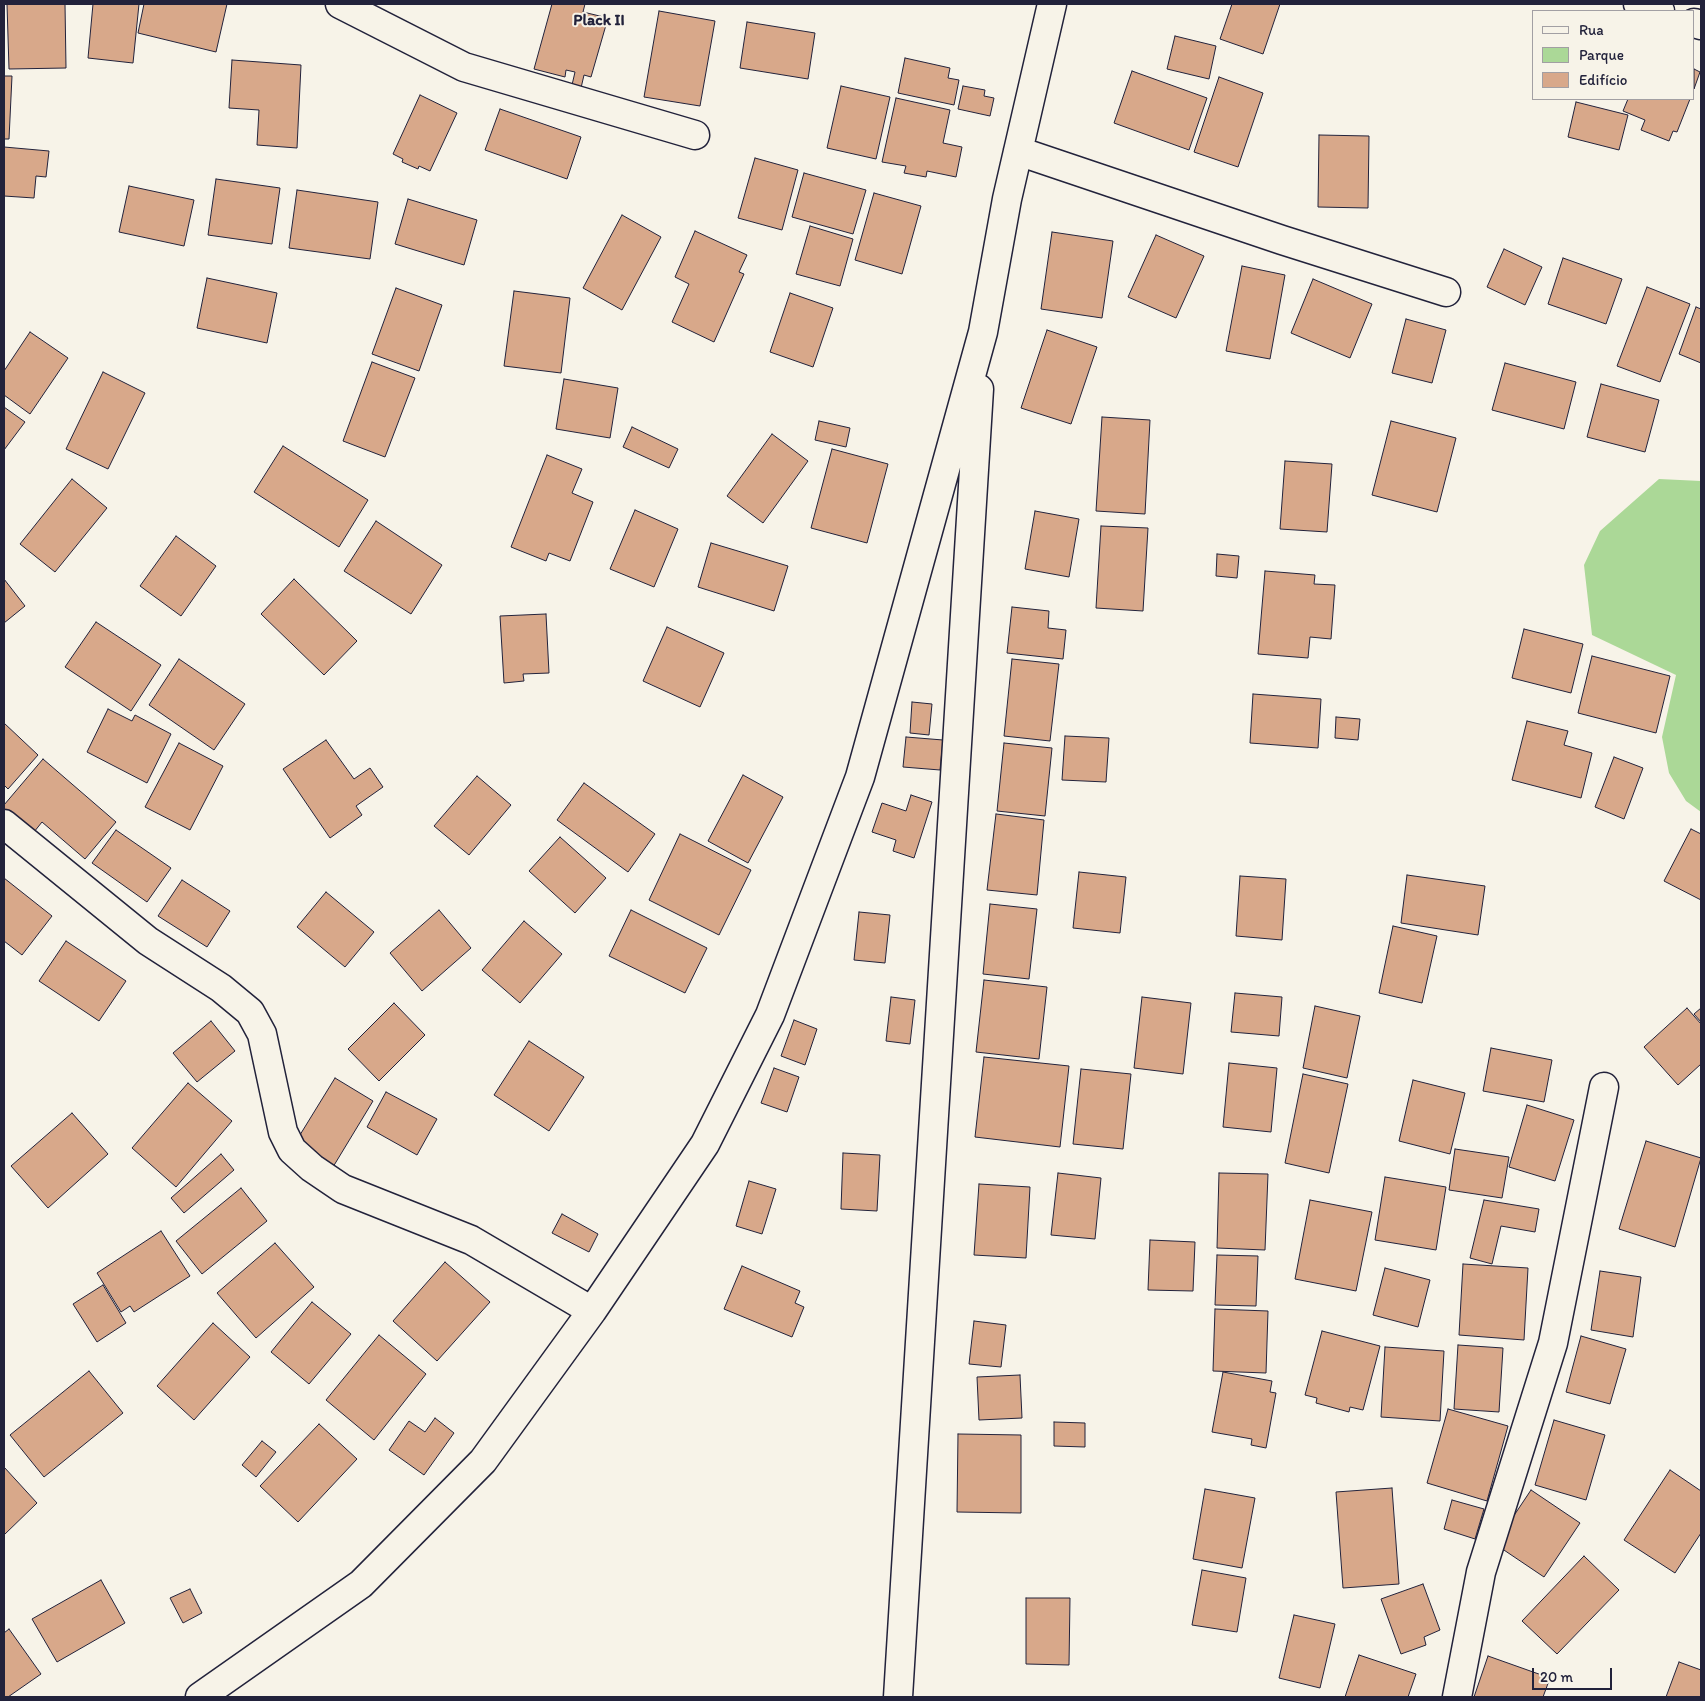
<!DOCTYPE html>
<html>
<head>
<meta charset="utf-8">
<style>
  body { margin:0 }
  #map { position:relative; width:1705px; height:1701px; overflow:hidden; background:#f7f3e8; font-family:Itim,sans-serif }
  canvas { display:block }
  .frame { position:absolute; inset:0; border:5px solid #22223b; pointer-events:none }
  .legend { position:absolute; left:1532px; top:10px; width:162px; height:90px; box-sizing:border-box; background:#f7f3e8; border:1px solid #a29fa3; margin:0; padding:6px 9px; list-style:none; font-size:15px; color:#22223b }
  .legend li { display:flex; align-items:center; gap:10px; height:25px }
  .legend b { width:25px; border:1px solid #a29fa3 }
  .scale { position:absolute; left:1532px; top:1668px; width:80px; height:22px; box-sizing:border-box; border:2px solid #22223b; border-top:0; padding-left:6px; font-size:15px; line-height:18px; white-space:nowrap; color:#22223b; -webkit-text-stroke:4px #f7f3e8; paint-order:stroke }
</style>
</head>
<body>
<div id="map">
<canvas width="1705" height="1701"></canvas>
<div class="frame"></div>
<ul class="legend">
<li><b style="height:6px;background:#f7f3e8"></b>Rua</li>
<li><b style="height:14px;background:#abd897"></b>Parque</li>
<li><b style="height:14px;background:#d8a88a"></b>Edifício</li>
</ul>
<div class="scale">20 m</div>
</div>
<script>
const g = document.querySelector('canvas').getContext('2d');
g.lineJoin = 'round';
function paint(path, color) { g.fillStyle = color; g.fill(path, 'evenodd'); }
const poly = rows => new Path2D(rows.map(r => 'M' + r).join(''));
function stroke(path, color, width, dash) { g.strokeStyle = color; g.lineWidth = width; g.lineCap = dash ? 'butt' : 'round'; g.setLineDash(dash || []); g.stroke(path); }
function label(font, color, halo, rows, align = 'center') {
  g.font = font + ' Itim,sans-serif'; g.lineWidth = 4; g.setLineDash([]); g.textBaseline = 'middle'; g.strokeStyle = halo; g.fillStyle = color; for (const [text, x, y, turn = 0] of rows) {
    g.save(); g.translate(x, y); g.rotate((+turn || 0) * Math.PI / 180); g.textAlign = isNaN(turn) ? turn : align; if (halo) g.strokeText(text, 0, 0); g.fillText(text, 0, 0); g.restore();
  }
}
const green = poly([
  [1659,479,1701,481,1701,812,1686,801,1669,773,1662,737,1676,675,1592,635,1584,565,1600,531]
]);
const building = poly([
  [7,4,65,4,66,68,9,69,7,4],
  [93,4,139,4,133,63,88,58,93,4],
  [144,4,227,4,216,52,138,33,144,4],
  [552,4,585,4,583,12,608,18,591,77,584,75,581,88,572,85,575,72,566,70,565,77,534,69,552,4],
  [1232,4,1280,4,1263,54,1220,39,1232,4],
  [659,11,715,21,700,106,644,97,659,11],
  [747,22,815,33,808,79,740,68,747,22],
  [1175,36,1216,46,1209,79,1167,69,1175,36],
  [905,58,950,68,948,78,959,80,954,105,898,93,905,58],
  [232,60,301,65,297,148,257,145,259,110,229,108,232,60],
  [1694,69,1700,72,1694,89,1694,69],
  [1132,71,1207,98,1189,150,1114,123,1132,71],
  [4,76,12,76,9,139,4,139,4,76],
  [1219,77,1263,93,1238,167,1194,152,1219,77],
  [841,86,890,97,876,159,827,148,841,86],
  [963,86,985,90,984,96,994,98,990,116,958,109,963,86],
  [420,95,457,113,430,171,419,166,418,169,402,162,403,159,393,154,420,95],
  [896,98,950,110,943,143,962,147,956,177,927,171,926,177,904,173,906,166,882,162,896,98],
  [1628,99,1690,99,1677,132,1673,131,1669,141,1641,130,1645,120,1623,111,1628,99],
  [1576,102,1628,115,1619,150,1568,137,1576,102],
  [500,109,581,137,567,179,485,150,500,109],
  [1319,135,1369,136,1368,208,1318,207,1319,135],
  [4,147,49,151,46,177,36,176,34,198,4,196,4,147],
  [755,158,798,170,782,230,738,218,755,158],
  [804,173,866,190,853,234,792,217,804,173],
  [216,179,280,188,272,244,208,235,216,179],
  [129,186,194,200,184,246,119,232,129,186],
  [297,190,378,202,370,259,289,248,297,190],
  [874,193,921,206,902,274,855,260,874,193],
  [408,199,477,220,464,265,395,244,408,199],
  [622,215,661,237,622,310,583,288,622,215],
  [810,226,853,239,840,286,796,274,810,226],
  [695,231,747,255,739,272,744,274,714,342,672,322,689,284,675,277,695,231],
  [1052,232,1113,241,1102,318,1041,309,1052,232],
  [1156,235,1204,256,1176,318,1128,297,1156,235],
  [1504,249,1542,267,1525,305,1487,287,1504,249],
  [1563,258,1622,279,1606,324,1548,304,1563,258],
  [1242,266,1285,275,1270,359,1226,351,1242,266],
  [207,278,277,293,267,343,197,328,207,278],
  [1313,279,1372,304,1350,358,1291,333,1313,279],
  [1647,287,1690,304,1660,382,1617,366,1647,287],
  [396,288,442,305,419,371,372,354,396,288],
  [514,291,570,298,561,373,504,366,514,291],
  [790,293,833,308,813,367,770,352,790,293],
  [1696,307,1701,309,1701,363,1679,354,1696,307],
  [1406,319,1446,330,1432,383,1392,373,1406,319],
  [1047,330,1097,347,1071,424,1021,408,1047,330],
  [30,332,68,358,30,414,4,395,4,371,30,332],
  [372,362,415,378,385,457,343,441,372,362],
  [1505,363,1576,382,1564,429,1492,410,1505,363],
  [103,372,145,393,108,469,66,449,103,372],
  [564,379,618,388,610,438,556,429,564,379],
  [1601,384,1659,400,1645,452,1587,437,1601,384],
  [4,407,25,422,4,450,4,407],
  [1102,417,1150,420,1145,514,1096,511,1102,417],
  [819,421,850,428,846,447,815,440,819,421],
  [1391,421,1456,438,1437,512,1372,495,1391,421],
  [632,427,678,449,669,468,623,447,632,427],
  [772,434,808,461,763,523,727,496,772,434],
  [283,446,368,500,339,547,254,492,283,446],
  [832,449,888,464,867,543,811,528,832,449],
  [547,455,582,469,572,493,593,502,570,561,549,553,546,561,511,547,547,455],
  [1285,461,1332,464,1327,532,1280,529,1285,461],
  [72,479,107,508,55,572,20,544,72,479],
  [635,510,678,529,654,587,610,569,635,510],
  [1035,511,1079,519,1069,577,1025,569,1035,511],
  [376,521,442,565,411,614,344,571,376,521],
  [1101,526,1148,528,1143,611,1096,608,1101,526],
  [176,536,216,566,181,616,140,586,176,536],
  [711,543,788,566,774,611,698,587,711,543],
  [1217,554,1239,556,1237,578,1216,576,1217,554],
  [1265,571,1315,575,1314,584,1335,585,1331,639,1310,637,1308,658,1258,654,1265,571],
  [4,579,25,606,4,623,4,579],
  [294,579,357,641,324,675,261,614,294,579],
  [1012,607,1049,611,1048,628,1066,630,1063,659,1007,653,1012,607],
  [546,614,549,673,523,674,524,681,504,683,500,616,546,614],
  [96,622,161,665,131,711,65,667,96,622],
  [667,627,724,653,700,707,643,681,667,627],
  [1524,629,1583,644,1571,693,1512,678,1524,629],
  [1592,656,1670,676,1656,733,1578,713,1592,656],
  [179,659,245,704,214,750,149,705,179,659],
  [1012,659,1059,664,1050,741,1004,736,1012,659],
  [1253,694,1321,699,1318,748,1250,743,1253,694],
  [912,702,932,704,929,735,910,733,912,702],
  [108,709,132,721,135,715,171,734,147,783,87,752,108,709],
  [1336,717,1360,719,1358,740,1335,738,1336,717],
  [1527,721,1568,731,1564,745,1592,753,1581,798,1512,780,1527,721],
  [4,723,38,755,8,789,4,785,4,723],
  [1065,736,1109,738,1106,782,1062,780,1065,736],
  [906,737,943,740,940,770,903,767,906,737],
  [326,740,354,779,370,768,383,787,356,806,362,815,330,838,283,769,326,740],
  [179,743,223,766,190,830,145,807,179,743],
  [1004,743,1052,748,1045,816,997,811,1004,743],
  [1614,757,1643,768,1624,819,1595,807,1614,757],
  [43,759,116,822,85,859,42,822,34,832,4,814,4,805,43,759],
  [743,775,783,797,748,863,708,841,743,775],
  [477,776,511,805,469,855,434,826,477,776],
  [584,783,655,834,628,872,557,820,584,783],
  [911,795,932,802,914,858,893,851,896,840,872,832,882,803,906,811,911,795],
  [996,814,1044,820,1037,895,987,890,996,814],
  [1691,829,1701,834,1701,900,1664,881,1691,829],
  [116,830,171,868,147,902,92,863,116,830],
  [680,834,751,870,719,935,649,900,680,834],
  [560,837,606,878,575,913,529,871,560,837],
  [1079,872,1126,877,1120,933,1073,928,1079,872],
  [1407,875,1485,886,1478,935,1401,923,1407,875],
  [1240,876,1286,879,1282,940,1236,936,1240,876],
  [4,878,52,916,22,955,4,941,4,878],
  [182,880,230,911,207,947,158,916,182,880],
  [326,892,374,932,345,967,297,927,326,892],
  [990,904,1037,909,1029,979,983,974,990,904],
  [439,910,471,948,422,991,390,953,439,910],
  [631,910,707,948,685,993,609,956,631,910],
  [859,912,890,915,885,963,854,960,859,912],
  [524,921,562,954,520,1003,482,970,524,921],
  [1393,926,1437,936,1422,1003,1379,993,1393,926],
  [66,941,126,981,99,1021,39,981,66,941],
  [984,980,1047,987,1039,1059,976,1052,984,980],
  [1235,993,1282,997,1279,1036,1231,1032,1235,993],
  [891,997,915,1000,910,1044,886,1041,891,997],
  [1142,997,1191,1003,1183,1074,1134,1068,1142,997],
  [394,1003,425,1035,379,1081,348,1049,394,1003],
  [1315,1006,1360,1016,1347,1078,1303,1068,1315,1006],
  [1687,1008,1701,1024,1701,1064,1678,1085,1644,1047,1687,1008],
  [1701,1008,1701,1022,1694,1014,1701,1008],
  [794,1020,817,1029,805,1065,781,1056,794,1020],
  [211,1021,235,1051,197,1082,173,1053,211,1021],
  [529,1041,584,1077,549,1131,494,1095,529,1041],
  [1491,1048,1552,1060,1544,1102,1483,1091,1491,1048],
  [984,1057,1069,1066,1060,1147,975,1137,984,1057],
  [1229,1063,1277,1068,1271,1132,1223,1127,1229,1063],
  [774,1068,799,1077,787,1112,761,1103,774,1068],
  [1081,1069,1131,1074,1123,1149,1073,1144,1081,1069],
  [1303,1074,1348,1084,1329,1173,1285,1163,1303,1074],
  [335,1078,373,1101,333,1167,295,1143,335,1078],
  [1413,1080,1465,1093,1450,1154,1399,1141,1413,1080],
  [188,1083,232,1121,176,1187,132,1148,188,1083],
  [386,1092,437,1119,417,1155,367,1127,386,1092],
  [1527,1105,1574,1120,1555,1181,1509,1167,1527,1105],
  [72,1113,108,1154,48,1208,11,1166,72,1113],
  [1646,1141,1701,1158,1675,1247,1619,1229,1646,1141],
  [1455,1149,1509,1157,1502,1198,1449,1190,1455,1149],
  [843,1153,880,1155,877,1211,841,1209,843,1153],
  [221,1154,234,1170,184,1213,171,1198,221,1154],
  [1058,1173,1101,1178,1095,1239,1051,1235,1058,1173],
  [1219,1173,1268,1174,1265,1250,1217,1248,1219,1173],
  [1385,1177,1446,1187,1436,1250,1375,1240,1385,1177],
  [749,1181,776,1189,762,1234,736,1226,749,1181],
  [979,1184,1030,1187,1026,1258,974,1255,979,1184],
  [241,1188,267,1221,202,1274,176,1241,241,1188],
  [1310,1200,1372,1212,1356,1291,1295,1279,1310,1200],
  [1484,1200,1539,1209,1535,1232,1501,1226,1492,1264,1470,1258,1484,1200],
  [562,1214,598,1234,589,1252,552,1233,562,1214],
  [161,1231,190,1276,134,1312,130,1306,121,1312,97,1273,161,1231],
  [1150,1240,1195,1242,1193,1291,1148,1290,1150,1240],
  [275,1243,314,1287,256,1338,217,1293,275,1243],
  [1217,1255,1258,1256,1256,1306,1215,1305,1217,1255],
  [445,1262,490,1302,437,1361,393,1321,445,1262],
  [1463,1264,1528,1268,1524,1340,1459,1335,1463,1264],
  [742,1266,800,1291,795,1303,804,1307,792,1337,724,1309,742,1266],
  [1385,1268,1430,1280,1418,1327,1373,1315,1385,1268],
  [1600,1271,1641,1277,1633,1337,1591,1330,1600,1271],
  [103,1285,126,1323,97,1342,73,1304,103,1285],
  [312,1302,351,1334,309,1384,271,1352,312,1302],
  [1215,1309,1268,1311,1266,1373,1213,1371,1215,1309],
  [974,1321,1006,1325,1001,1367,969,1364,974,1321],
  [213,1323,250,1357,194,1420,157,1386,213,1323],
  [1322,1331,1380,1346,1363,1410,1350,1407,1349,1412,1316,1403,1317,1398,1305,1395,1322,1331],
  [379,1335,426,1374,374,1440,326,1400,379,1335],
  [1581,1336,1626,1349,1610,1404,1566,1392,1581,1336],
  [1458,1345,1503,1348,1499,1412,1454,1409,1458,1345],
  [1385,1347,1444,1351,1440,1421,1381,1417,1385,1347],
  [89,1371,123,1413,44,1477,10,1435,89,1371],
  [1223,1372,1272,1381,1270,1392,1276,1393,1266,1448,1251,1445,1252,1439,1212,1432,1223,1372],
  [1020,1375,1022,1418,979,1420,977,1377,1020,1375],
  [1448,1409,1508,1426,1487,1501,1427,1483,1448,1409],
  [435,1418,454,1433,424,1475,389,1450,409,1421,425,1432,435,1418],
  [1554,1420,1605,1435,1586,1500,1535,1485,1554,1420],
  [1054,1422,1085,1423,1085,1447,1054,1446,1054,1422],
  [319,1424,357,1459,298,1522,260,1486,319,1424],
  [958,1434,1021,1435,1021,1513,957,1512,958,1434],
  [262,1441,276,1452,256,1477,242,1465,262,1441],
  [4,1467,37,1503,4,1535,4,1467],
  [1670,1470,1701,1491,1701,1533,1675,1573,1624,1540,1670,1470],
  [1392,1488,1399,1584,1343,1588,1336,1492,1392,1488],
  [1205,1489,1255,1498,1242,1568,1193,1559,1205,1489],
  [1531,1490,1580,1523,1544,1577,1495,1544,1531,1490],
  [1452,1500,1484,1509,1475,1539,1444,1529,1452,1500],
  [1584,1556,1619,1590,1557,1654,1522,1621,1584,1556],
  [1202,1570,1246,1578,1237,1632,1192,1625,1202,1570],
  [101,1580,125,1623,57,1662,32,1619,101,1580],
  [1423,1584,1440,1630,1424,1637,1426,1645,1401,1654,1381,1599,1423,1584],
  [190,1589,202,1613,183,1623,170,1598,190,1589],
  [1026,1598,1070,1598,1069,1665,1026,1664,1026,1598],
  [1294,1615,1335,1624,1320,1688,1279,1678,1294,1615],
  [9,1629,41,1674,8,1697,4,1697,4,1633,9,1629],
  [1359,1655,1416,1674,1408,1697,1345,1697,1359,1655],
  [1488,1656,1550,1678,1543,1697,1474,1697,1488,1656],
  [1679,1662,1701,1670,1701,1697,1666,1697,1679,1662]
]);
const minor = poly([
  [340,4,464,67,695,135],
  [1638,4,1660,11],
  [1694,23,1701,25],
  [1018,151,1282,240,1446,292],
  [4,824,148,941,221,988,250,1012,262,1034,283,1132,292,1150,312,1168,343,1189,471,1240,592,1311],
  [200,1697,361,1584,483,1461,592,1311,705,1144,770,1015,860,777,983,332,1007,199,1052,4],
  [898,1697,979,389],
  [1457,1697,1481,1572,1553,1343,1604,1087]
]);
const neighbourhoodNames = [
  ["Plack II",599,21]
];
paint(green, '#abd897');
paint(building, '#d8a88a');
stroke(building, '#22223b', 1);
stroke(minor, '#22223b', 31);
stroke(minor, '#f7f3e8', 28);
label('bold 16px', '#22223b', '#f7f3e8', neighbourhoodNames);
</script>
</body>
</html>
